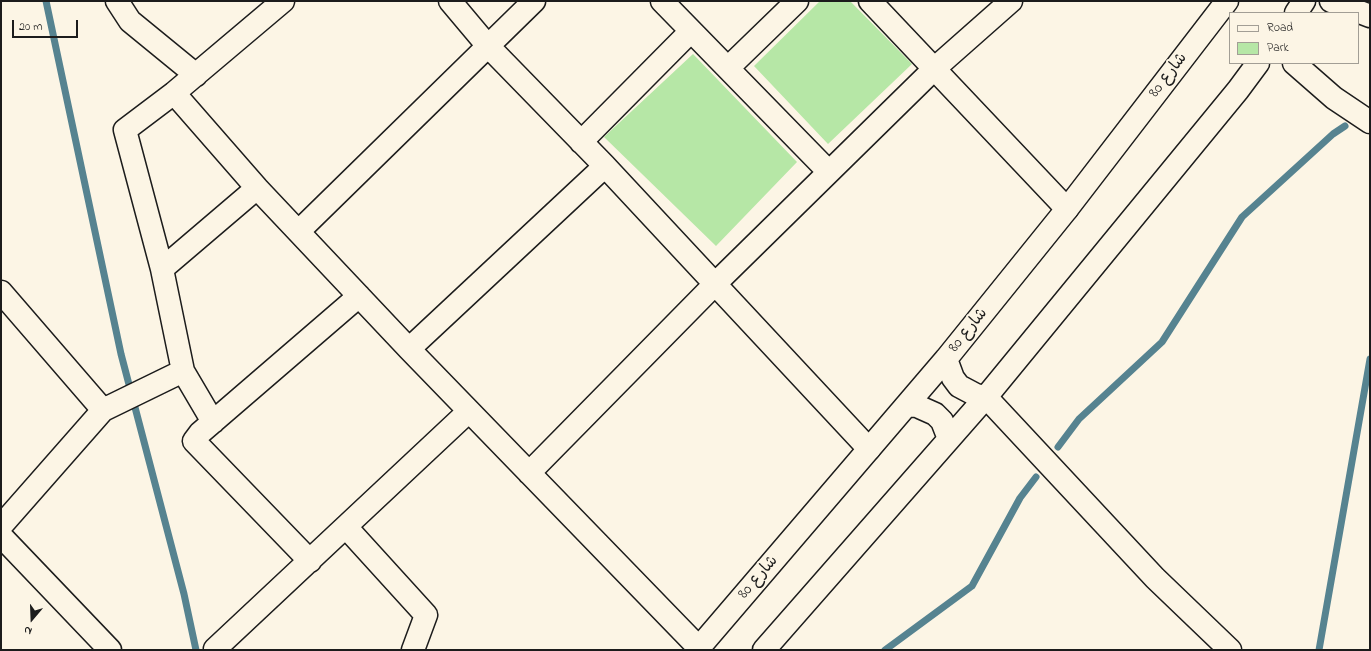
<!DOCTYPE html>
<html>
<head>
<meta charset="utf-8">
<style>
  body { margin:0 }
  #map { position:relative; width:1371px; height:651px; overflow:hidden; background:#fcf5e5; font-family:"Indie Flower",sans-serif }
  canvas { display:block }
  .frame { position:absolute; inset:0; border:2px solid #1c1c1c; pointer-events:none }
  .legend { position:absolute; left:1229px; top:12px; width:130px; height:52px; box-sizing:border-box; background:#fcf5e5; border:1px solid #a29e95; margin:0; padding:5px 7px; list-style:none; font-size:12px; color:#1c1c1c }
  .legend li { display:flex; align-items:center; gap:8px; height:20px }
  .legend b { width:20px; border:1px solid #a29e95 }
  .north { position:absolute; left:12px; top:599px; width:40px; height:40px; -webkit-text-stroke:3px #fcf5e5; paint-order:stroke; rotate:199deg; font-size:11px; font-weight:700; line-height:16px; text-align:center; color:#1c1c1c }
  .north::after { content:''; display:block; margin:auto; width:14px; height:18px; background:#1c1c1c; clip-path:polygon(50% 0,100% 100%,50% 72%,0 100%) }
  .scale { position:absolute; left:12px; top:20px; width:66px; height:18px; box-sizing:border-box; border:2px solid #1c1c1c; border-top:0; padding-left:5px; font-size:12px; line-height:14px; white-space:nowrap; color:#1c1c1c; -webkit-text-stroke:3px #fcf5e5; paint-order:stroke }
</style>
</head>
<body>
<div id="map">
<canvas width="1371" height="651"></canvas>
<div class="frame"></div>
<ul class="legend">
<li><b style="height:5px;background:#fcf5e5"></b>Road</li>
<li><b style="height:11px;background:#b6e7a6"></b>Park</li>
</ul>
<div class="north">N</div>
<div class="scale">20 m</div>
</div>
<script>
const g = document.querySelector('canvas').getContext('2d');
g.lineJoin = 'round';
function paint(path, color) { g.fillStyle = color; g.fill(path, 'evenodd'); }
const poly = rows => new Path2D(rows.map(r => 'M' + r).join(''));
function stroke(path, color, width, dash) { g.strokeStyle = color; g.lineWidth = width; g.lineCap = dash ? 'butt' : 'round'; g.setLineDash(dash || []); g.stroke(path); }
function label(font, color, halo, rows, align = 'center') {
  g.font = font + ' "Indie Flower","Playpen Sans Arabic",sans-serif'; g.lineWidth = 4; g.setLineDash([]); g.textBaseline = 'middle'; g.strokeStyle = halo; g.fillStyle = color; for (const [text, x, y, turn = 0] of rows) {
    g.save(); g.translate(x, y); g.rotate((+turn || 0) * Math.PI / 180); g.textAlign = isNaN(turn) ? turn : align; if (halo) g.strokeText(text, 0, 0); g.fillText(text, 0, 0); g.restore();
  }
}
const green = poly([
  [820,1,850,1,912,64,828,144,754,66],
  [693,54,797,162,716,246,604,137]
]);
const stream = poly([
  [46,1,121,354,184,594,196,650],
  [1058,447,1079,419,1162,342,1242,217,1333,134,1345,126],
  [885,650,972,586,1020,498,1036,477],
  [1319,650,1370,359]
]);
const street = poly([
  [117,1,130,21,196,75],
  [662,1,829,172],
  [870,1,1067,209],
  [1331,1,1370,16],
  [1294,63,1334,98,1370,122],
  [728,68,797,1],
  [174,93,257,188,409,349,699,648],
  [581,142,691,31],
  [605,166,715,284,934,69,1011,1],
  [299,231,534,1],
  [162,269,257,188],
  [1,292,103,410,183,371],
  [409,349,605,166,487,45,450,1],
  [986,397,1155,578,1230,650],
  [213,422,183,371,162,269,125,130,174,93,283,1],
  [529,473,715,284,869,449],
  [1,526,103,410],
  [346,527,426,615,413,650],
  [1,536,110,650],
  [310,561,194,441,200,433,359,296],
  [216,650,215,649,469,411]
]);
const secondary = poly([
  [1296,13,1304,1],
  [946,359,953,378,959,386,976,395,986,397],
  [908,405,917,406,935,414,942,421,949,439],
  [697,650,946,359,1067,209,1227,1],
  [764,650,986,397,1238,90,1258,63]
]);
const streetNames = [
  ["شارع 80",1169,76,-52],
  ["شارع 80",969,331,-51],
  ["شارع 80",759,578,-49]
];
paint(green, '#b6e7a6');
stroke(stream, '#568390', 7);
stroke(street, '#1c1c1c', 25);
stroke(secondary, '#1c1c1c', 25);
stroke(street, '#fcf5e5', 22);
stroke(secondary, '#fcf5e5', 22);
label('16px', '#1c1c1c', '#fcf5e5', streetNames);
</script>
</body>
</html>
